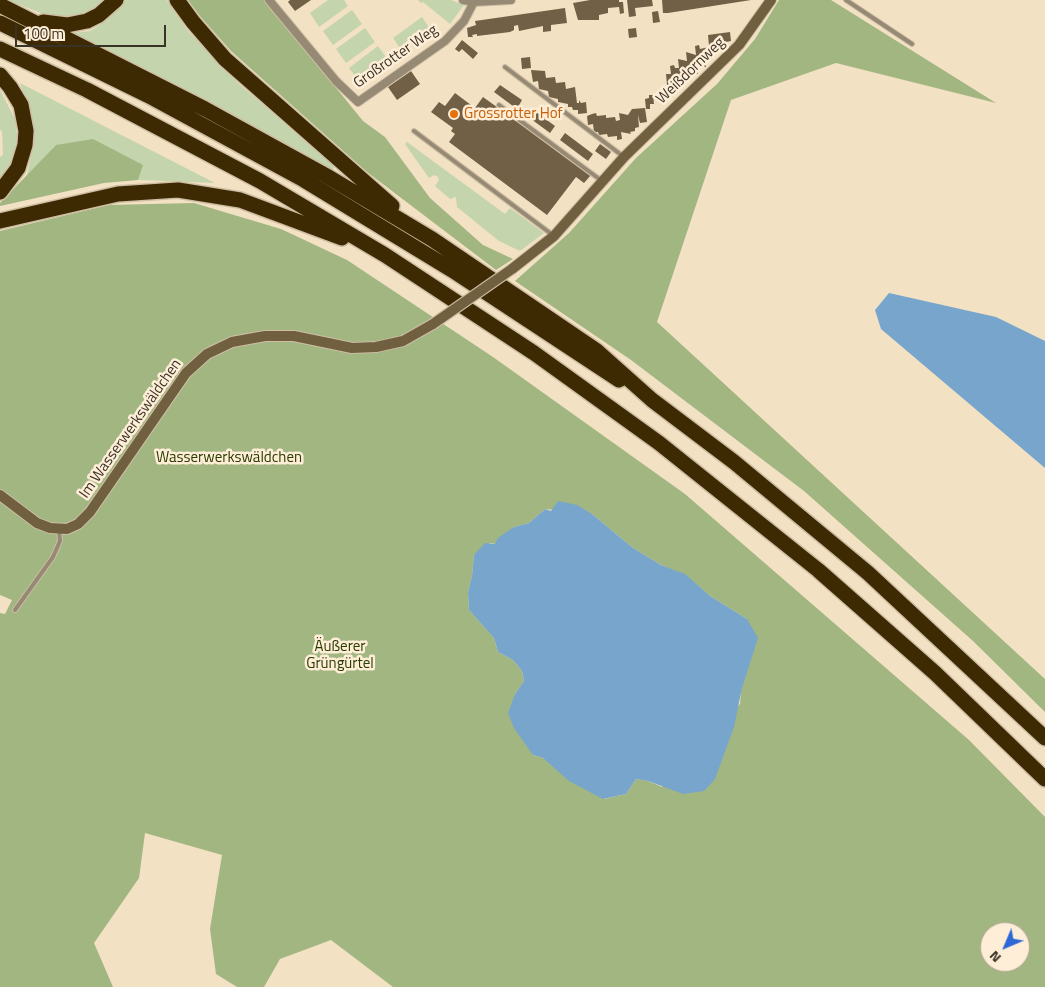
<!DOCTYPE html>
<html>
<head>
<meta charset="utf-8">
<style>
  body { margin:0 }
  #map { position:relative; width:1045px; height:987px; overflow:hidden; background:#f3e1c3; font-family:"Titillium Web",sans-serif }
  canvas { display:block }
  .north { position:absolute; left:980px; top:922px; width:50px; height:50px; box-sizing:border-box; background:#feeed7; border:1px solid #afa390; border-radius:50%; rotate:225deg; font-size:14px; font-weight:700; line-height:20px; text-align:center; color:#393226 }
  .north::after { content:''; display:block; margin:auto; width:18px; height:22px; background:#2d68d6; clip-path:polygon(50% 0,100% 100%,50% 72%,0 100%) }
  .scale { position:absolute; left:15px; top:25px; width:151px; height:22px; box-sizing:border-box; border:2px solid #393226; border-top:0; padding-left:6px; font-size:15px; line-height:18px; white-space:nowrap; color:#393226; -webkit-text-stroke:4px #feeed7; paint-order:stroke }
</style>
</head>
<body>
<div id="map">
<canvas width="1045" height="987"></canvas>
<div class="north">N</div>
<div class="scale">100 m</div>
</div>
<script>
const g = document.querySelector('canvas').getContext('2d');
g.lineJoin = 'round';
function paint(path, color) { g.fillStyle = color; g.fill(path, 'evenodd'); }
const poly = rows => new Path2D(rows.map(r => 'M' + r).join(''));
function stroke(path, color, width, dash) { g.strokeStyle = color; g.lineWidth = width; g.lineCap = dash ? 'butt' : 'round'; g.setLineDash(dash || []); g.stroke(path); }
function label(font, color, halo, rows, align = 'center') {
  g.font = font + ' "Titillium Web",sans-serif'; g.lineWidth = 5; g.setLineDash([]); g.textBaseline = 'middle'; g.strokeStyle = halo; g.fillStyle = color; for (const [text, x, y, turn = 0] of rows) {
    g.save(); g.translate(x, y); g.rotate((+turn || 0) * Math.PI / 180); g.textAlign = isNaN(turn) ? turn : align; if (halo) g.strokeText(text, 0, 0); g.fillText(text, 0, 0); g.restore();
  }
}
const green = poly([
  [7,0,105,0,99,8,78,16,54,18],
  [124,0,167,0,187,30,238,83,334,166,333,170,236,117,72,33,90,31,107,20],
  [328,0,344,0,348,6,319,27,310,13],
  [418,0,451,0,464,5,450,24,423,2,421,3],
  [352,10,362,24,333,45,323,31],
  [422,17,431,30,402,51,393,38],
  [365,28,375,42,346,63,336,49],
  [378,46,388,60,359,81,349,68],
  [20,83,215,183,138,180,142,165,56,145,27,176,32,149,32,116],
  [0,90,15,119,17,136,13,160,0,178,0,157,3,155,2,131,0,130],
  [407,142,505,214,510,208,544,233,520,251,499,241,457,207,456,197,450,199,435,186,439,180,438,177,434,175,429,178,405,144]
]);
const forest = poly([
  [188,0,265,0,363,121,385,137,430,198,483,245,513,259,496,270,367,172,231,51,199,15],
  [779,0,831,0,996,103,836,63,731,100,657,322,1045,679,1045,712,973,641,804,491,631,360,515,281,569,233,636,158,717,84,755,39],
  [93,139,143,165,138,180,104,183,0,206,0,203,56,145],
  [194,203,281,229,347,260,493,357,685,494,969,740,1045,817,1045,987,393,987,331,940,280,959,264,987,237,987,216,974,210,929,222,855,145,833,139,878,94,943,113,987,0,987,0,613,5,614,12,600,0,595,0,231,108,205],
  [545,509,592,514,633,548,661,565,685,575,710,596,747,619,740,704,662,787,648,781,636,779,626,794,604,799,543,758,533,755,515,694,524,681,522,671,513,660,498,652,494,638,469,610,468,592,472,576,474,555,490,543,496,544,514,527,529,523],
  [990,932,1020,932,1020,962,990,962]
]);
const water = poly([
  [889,293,996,317,1045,341,1045,468,881,329,875,310],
  [558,501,577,505,592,514,633,548,661,565,685,574,710,596,747,619,758,638,742,688,734,727,715,779,704,791,683,794,648,781,636,779,626,794,603,799,569,781,543,758,533,755,514,728,508,713,515,694,524,681,522,671,513,660,498,652,494,638,469,610,468,592,472,576,474,555,485,543,495,544,498,538,514,527,529,523,545,509,551,511]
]);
const building = poly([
  [290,0,311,0,295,11,288,2],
  [590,0,619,0,619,2,623,2,624,13,620,14,619,7,608,8,608,13,599,15,599,20,578,20,573,3],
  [627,0,652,0,653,6,635,8,636,16,629,17],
  [662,0,751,0,668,13,663,13],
  [565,8,567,23,551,25,551,31,543,32,543,26,519,31,518,25,514,26,514,30,510,32,477,36,477,34,472,35,473,37,468,37,467,28,476,25,475,21],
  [658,11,660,22,653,23,652,12],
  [636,28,637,37,629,38,628,29],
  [730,32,731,41,709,46,708,35],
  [462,40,478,53,473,59,462,49,459,52,455,49],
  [699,45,700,49,709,47,710,56,705,56,706,67,697,64,698,74,689,71,690,80,680,78,681,87,677,87,676,84,667,85,666,74,671,74,670,66,674,65,675,68,679,68,678,59,687,61,686,52,696,55,695,46],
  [530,57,531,68,522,69,521,58],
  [531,70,545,71,546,78,555,77,556,83,565,82,566,89,575,87,577,103,579,103,579,100,581,103,586,102,587,113,578,114,578,110,573,110,572,107,568,107,568,104,558,102,558,99,549,97,548,91,539,89,538,81,533,82],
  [411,71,420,84,397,100,388,87],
  [500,85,522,100,517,109,494,92],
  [455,93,475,108,483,97,591,175,584,183,576,177,547,215,449,142,455,134,451,131,453,128,431,112,439,102,445,106],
  [649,95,653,95,654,104,650,104,650,109,646,109,645,99,649,98],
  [645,108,647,122,640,123,638,115,639,127,635,128,635,131,630,132,631,134,621,132,622,139,617,140,617,136,608,137,607,134,599,135,598,132,594,132,593,124,588,125,587,116,592,114,596,113,597,116,606,115,606,118,615,117,616,121,620,120,619,113,628,115,632,109],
  [532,109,555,126,550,133,527,116],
  [565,133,593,154,588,161,560,140],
  [600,144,611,152,606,159,595,151]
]);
const lane = poly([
  [846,0,912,44],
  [505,67,624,157],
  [499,105,602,181],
  [414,131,554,236],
  [15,610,53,557,60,541,59,529]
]);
const street = poly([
  [269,0,336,81,358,102,445,41,464,21,475,0],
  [463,0,474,2,511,0]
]);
const secondary = poly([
  [512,269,554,236,624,157,739,45,771,0],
  [0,495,37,523,50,528,67,529,78,524,90,512,186,373,207,354,232,342,265,336,294,336,352,348,376,347,403,341,433,324]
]);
const highway = poly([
  [177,0,193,22,225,59,392,206],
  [0,5,205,109,325,175,432,239,597,351,652,400,734,462,868,573,1045,738],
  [43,22,67,25,87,21,99,15,116,0],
  [0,23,149,96,304,180,452,270,619,380],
  [0,49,87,90,260,181,385,255,534,353,659,443,818,570,935,673,1045,779],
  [0,75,10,87,21,105,26,131,25,145,18,168,0,192],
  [0,221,118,194,178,190,240,200,342,238]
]);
const secondaryBridge = poly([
  [433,324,512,269]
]);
const markers = [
  [454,114,5,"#e8710a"]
];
const streetNames = [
  ["Großrotter Weg",396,57,-35],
  ["Weißdornweg",691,71,-44],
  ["Im Wasserwerkswäldchen",131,429,-55]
];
const foodNames = [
  ["Grossrotter Hof",464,114]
];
const parkNames = [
  ["Wasserwerkswäldchen",229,458],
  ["Äußerer",340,647],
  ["Grüngürtel",340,664]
];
paint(green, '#c4d4ad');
paint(forest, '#a2b682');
paint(water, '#77a5cc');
paint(building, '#716046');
stroke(lane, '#cebea4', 6);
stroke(street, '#cebea4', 10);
stroke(secondary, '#cebea4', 12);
stroke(highway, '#cebea4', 18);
stroke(lane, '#968a75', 4);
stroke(street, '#968a75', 8);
stroke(secondary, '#716040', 10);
stroke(highway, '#3d2a02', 15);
stroke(secondaryBridge, '#cebea4', 12, []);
stroke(secondaryBridge, '#716040', 10);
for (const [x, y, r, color] of markers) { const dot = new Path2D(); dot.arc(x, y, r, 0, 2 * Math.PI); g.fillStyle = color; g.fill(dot); stroke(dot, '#feeed7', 2); }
label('15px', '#393226', '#feeed7', streetNames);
label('15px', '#c56008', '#feeed7', foodNames, 'left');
label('15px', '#293b00', '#feeed7', parkNames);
</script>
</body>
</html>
